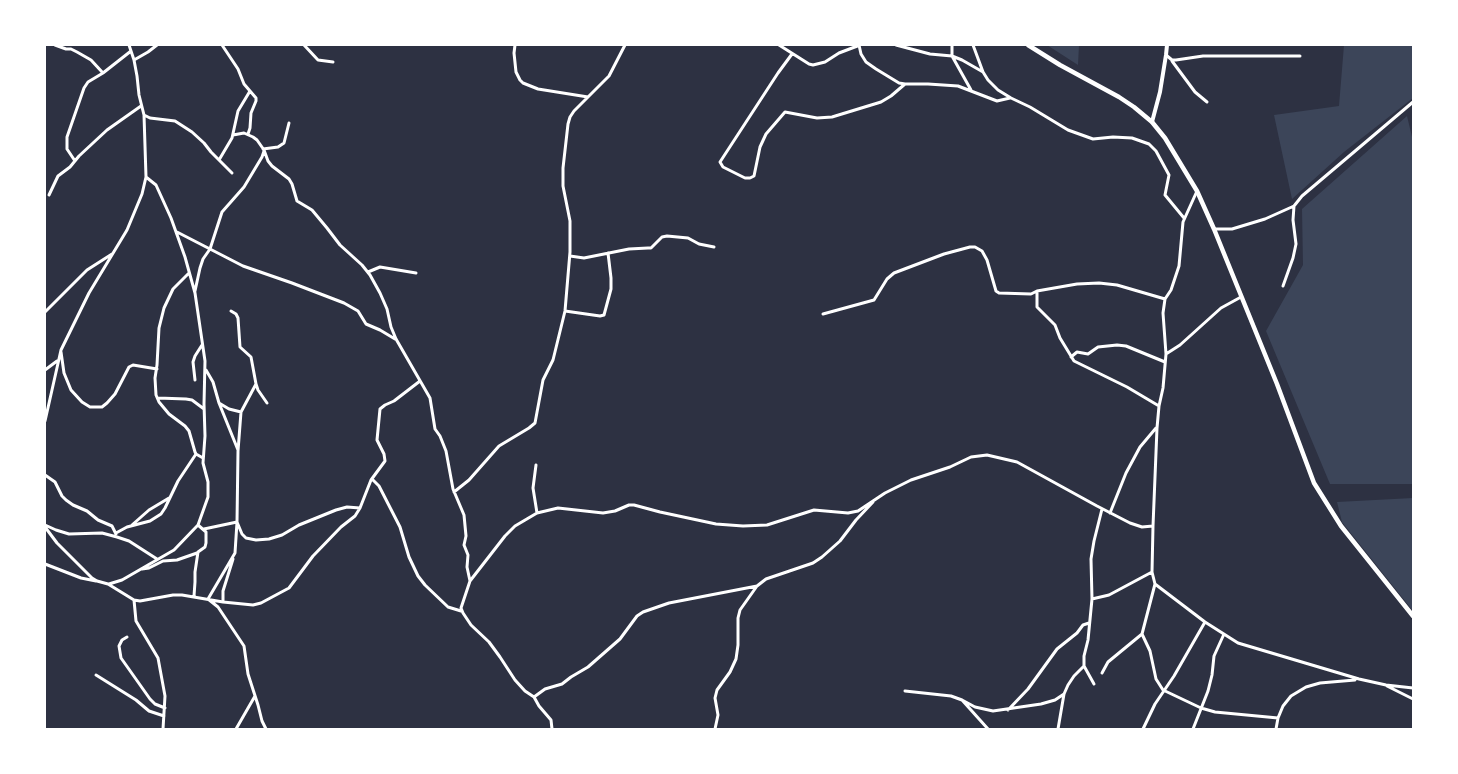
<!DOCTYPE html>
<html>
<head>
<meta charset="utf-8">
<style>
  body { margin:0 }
  #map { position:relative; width:1458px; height:774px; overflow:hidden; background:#2d3142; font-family:Raleway,sans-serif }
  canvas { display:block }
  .frame { position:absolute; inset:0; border:46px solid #fff; pointer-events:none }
</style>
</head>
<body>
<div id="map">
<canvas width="1458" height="774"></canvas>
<div class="frame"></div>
</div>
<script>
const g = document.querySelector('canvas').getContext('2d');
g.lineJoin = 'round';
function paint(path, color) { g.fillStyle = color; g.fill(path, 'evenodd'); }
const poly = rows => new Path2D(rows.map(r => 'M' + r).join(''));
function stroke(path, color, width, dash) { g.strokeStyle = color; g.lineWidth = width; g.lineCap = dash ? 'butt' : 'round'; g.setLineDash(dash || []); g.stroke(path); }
const green = poly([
  [1047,45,1079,45,1078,65],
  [1344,45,1413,45,1413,98,1344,152,1292,199,1274,115,1339,106],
  [1407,116,1413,141,1413,484,1330,484,1266,331,1303,265,1302,209],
  [1413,498,1413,611,1342,522,1337,502]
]);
const minor = poly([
  [55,45,66,49,71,49,77,52,91,60,103,73],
  [222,45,238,69,244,84,256,98,256,101,251,113,250,128,248,134],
  [304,45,318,60,333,62],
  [515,45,514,53,516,72,520,80,523,83,538,89,588,97],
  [779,45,809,64,813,65,825,62,839,53,860,45],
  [859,45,861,54,866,62,876,69,899,83,905,84,928,84,958,86,997,101,1010,98],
  [896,45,930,54,952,56,962,60,983,72],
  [952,45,952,56,971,90],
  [973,45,983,72,988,80,998,90,1011,98,1030,107,1068,130,1093,139,1113,137,1132,138,1149,144,1156,151,1169,175,1165,195,1184,218],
  [792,54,778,73,720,162,723,167,745,178,750,178,754,176,760,147,766,134,785,112,817,118,832,117,881,102,891,96,905,84],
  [1166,55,1172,60,1176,60,1203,56,1300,56],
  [134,60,148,52,157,45],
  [1172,61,1195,92,1207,102],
  [144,115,150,118,175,121,192,132,204,143,211,152,232,173],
  [233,135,244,133,253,137,257,140,264,150,268,161,272,166,289,179,292,184,297,201,312,210,327,228,340,245,362,265,370,275,380,293,387,309,391,327,396,339,430,398,435,429,440,436,446,451,453,489,464,515,466,536,464,545,468,555,467,567,470,581],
  [263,149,278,147,284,143,289,123],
  [219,160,232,138,238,111,250,91],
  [75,161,67,149,67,137,84,88,88,82,103,73,131,51],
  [1197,191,1183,222,1179,266,1171,290,1165,299,1163,313,1166,354,1163,388,1159,406,1157,428,1153,526,1152,572,1155,584,1205,622,1238,643,1359,679,1386,685,1413,688],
  [49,195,58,176,70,167,79,156,107,130,141,106],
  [1214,229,1232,229,1265,219,1294,206],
  [177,232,243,266,292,283,344,303,358,311,366,324,380,330,395,339],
  [570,256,584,258,629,249,648,248,651,248,662,237,667,236,688,238,699,244,714,247],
  [368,272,380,267,416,273],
  [189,273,173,289,164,308,159,328,157,365,155,378,156,395,159,402,169,414,185,426,189,431,195,452,196,454,203,458],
  [1283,286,1293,258,1296,244,1293,220,1294,206,1302,196,1413,102],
  [195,291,200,268,203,259,210,249,222,212,244,187,262,157,264,151],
  [1037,291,1037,307,1055,325,1060,338,1074,361,1127,387,1159,406],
  [231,311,236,314,238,318,240,347,251,357,256,384,258,390,267,403],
  [565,311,600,316,604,315,611,289,611,278,608,253],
  [45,312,87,270,112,254],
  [823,314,874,300,887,279,894,273,944,254,970,247,975,247,982,251,987,260,996,291,999,293,1031,294,1037,291,1077,284,1099,283,1117,285,1165,299],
  [61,352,64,373,71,390,82,402,90,407,102,407,107,403,115,394,129,367,133,365,157,369],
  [1166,354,1180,345,1221,308,1241,297],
  [1071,357,1077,352,1088,354,1098,347,1117,345,1126,346,1165,362],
  [45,370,57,361],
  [206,370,213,382,219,403,238,450],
  [195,380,193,362,195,356,202,345],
  [256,384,241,412,238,451,237,522,235,553,208,599,218,607,244,646,248,674,258,705,262,721,266,729],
  [158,398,186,399,192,400,204,409],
  [219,403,229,409,241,412],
  [45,421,61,350,89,293,127,230,142,194,146,177,144,115,139,95,137,76,134,60,129,45],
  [536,465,533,488,537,513],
  [45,475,55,482,62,496,66,500,73,505,87,511,98,520,112,526,116,534],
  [371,480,385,461,384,454,377,440,380,409,385,405,394,401,420,381],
  [454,492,469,480,499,446,529,428,535,423,543,380,553,360,565,311,570,252,570,221,563,186,563,168,568,124,570,117,574,111,609,76,625,45],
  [1110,513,1126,473,1140,447,1156,428],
  [45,525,56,530,69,534,102,533,117,537,129,541,157,559],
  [132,525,149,510,169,498],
  [45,527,57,543,92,578,97,581,108,584,134,600,140,601,173,595,182,595,223,602,253,605,261,603,289,588,313,556,341,527,355,516,360,508,371,480,373,480,379,486,400,527,409,557,418,576,425,585,448,607,461,611],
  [204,529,237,522,242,534,246,538,256,540,269,539,282,535,299,525,336,510,347,507,360,508],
  [116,533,127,527,150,521,161,514,165,508,178,481,196,454],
  [45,564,81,578,96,581],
  [142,569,149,568,163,561,177,560,197,553],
  [109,584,122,580,174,550,198,525,208,497,208,482,203,463,205,436,204,404,205,361,195,293,185,257,171,218,156,185,146,177],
  [194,596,195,582,195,572,198,552,205,547,206,543,206,532,198,525],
  [1092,599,1109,595,1152,572],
  [134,600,136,621,158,658,165,696,163,729],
  [223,602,223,591,233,559],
  [1142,634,1150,651,1156,679,1163,690,1201,708,1215,712,1278,718],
  [127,637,122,640,119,646,121,658,150,699,155,704,165,708],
  [1102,673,1108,662,1142,634,1155,584],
  [96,675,136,700,149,711,164,716],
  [1094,684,1084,666,1084,656,1088,640,1092,599,1091,559,1094,541,1102,509],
  [1387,686,1413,699],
  [905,691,951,696,962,700,988,729],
  [534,697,545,689,562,684,571,677,588,667,620,639,637,616,643,612,669,603,757,586],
  [962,700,975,707,993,711,1041,704,1055,700,1064,694],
  [1008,710,1028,689,1057,649,1077,633,1083,625,1089,623],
  [236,729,255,696],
  [552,729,551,720,539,706,534,697,525,691,515,680,500,657,489,642,471,625,463,613,461,608,470,581,505,536,515,526,537,513,558,508,603,513,615,511,629,505,634,505,660,512,716,524,743,526,767,525,814,510,848,513,858,511,885,493,911,480,950,467,971,457,987,455,1017,462,1097,506,1130,523,1142,527,1153,526],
  [715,729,718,715,715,698,717,690,730,672,736,659,738,645,738,618,740,610,757,586,766,579,813,563,822,557,840,541,856,520,873,502],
  [1058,729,1064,694,1068,685,1074,676,1084,666],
  [1143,729,1155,704,1174,676,1205,622],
  [1193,729,1208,691,1212,675,1214,656,1224,634],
  [1276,729,1278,718,1283,706,1291,696,1306,687,1320,683,1355,680]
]);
const tertiary = poly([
  [1152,122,1160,92,1166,55,1167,45]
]);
const secondary = poly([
  [1028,45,1060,65,1119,97,1134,107,1152,122,1165,138,1197,191,1214,229,1277,384,1314,483,1341,526,1413,616]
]);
paint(green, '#3c4559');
stroke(minor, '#fff', 3);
stroke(tertiary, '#fff', 4);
stroke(secondary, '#fff', 4.5);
</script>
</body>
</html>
